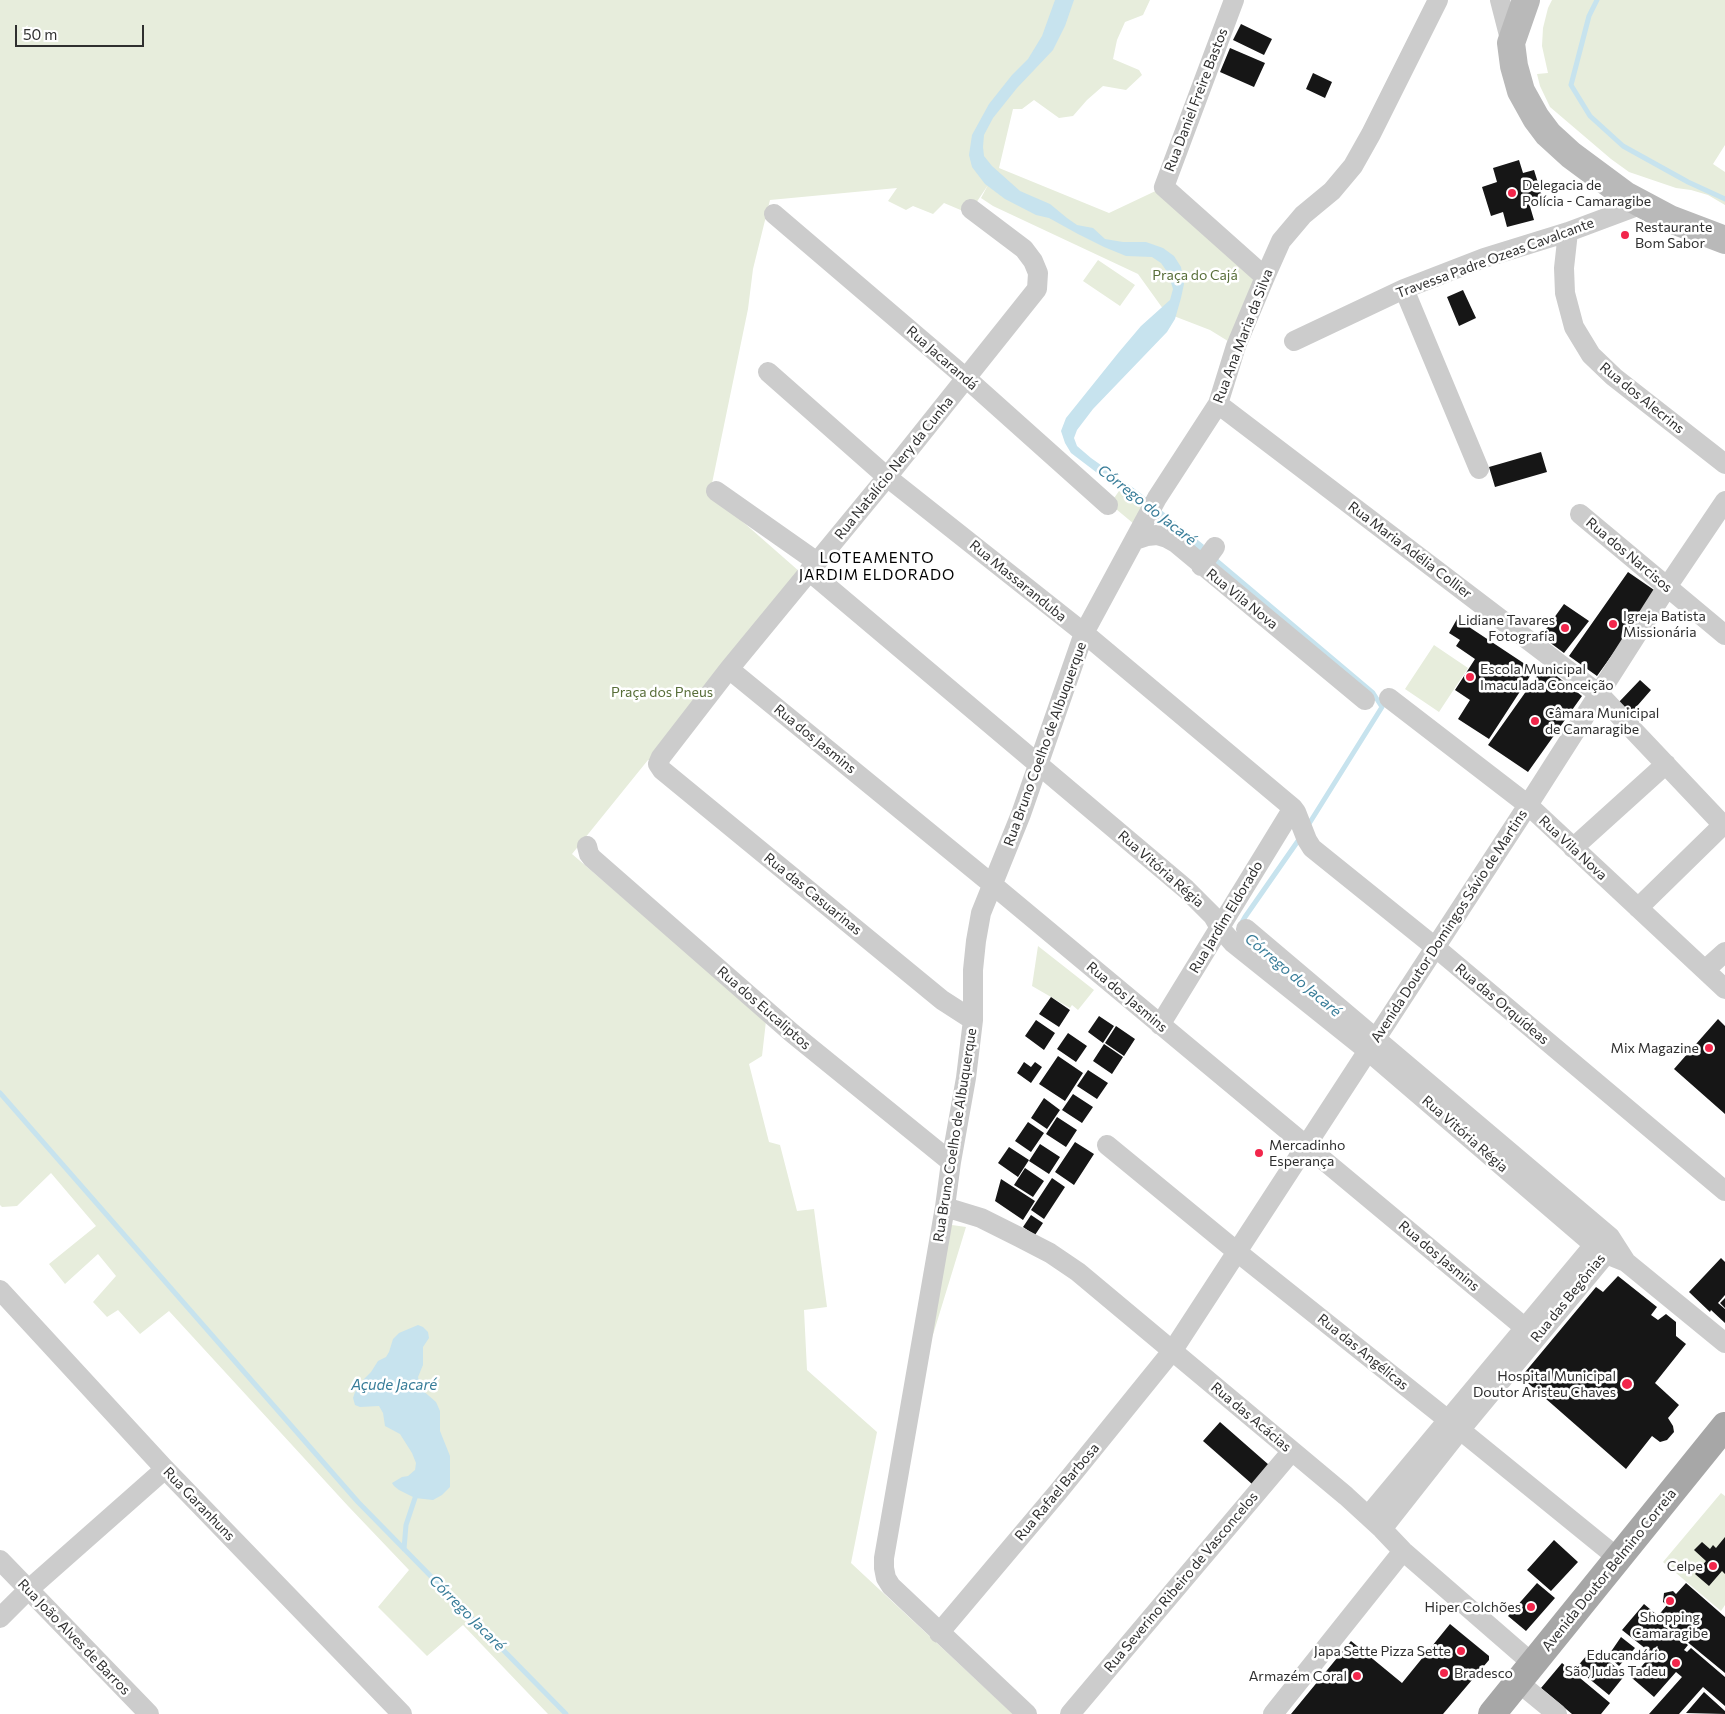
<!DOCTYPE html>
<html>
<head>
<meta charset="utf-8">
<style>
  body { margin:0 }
  #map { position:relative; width:1725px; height:1714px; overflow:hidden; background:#fff; font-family:Commissioner,sans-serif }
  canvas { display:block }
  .scale { position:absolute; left:15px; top:25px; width:129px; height:22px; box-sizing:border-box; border:2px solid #2f2f2f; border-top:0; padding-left:6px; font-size:15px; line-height:18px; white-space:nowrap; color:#2f2f2f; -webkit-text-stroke:4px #fff; paint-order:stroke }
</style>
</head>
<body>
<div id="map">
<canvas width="1725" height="1714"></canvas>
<div class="scale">50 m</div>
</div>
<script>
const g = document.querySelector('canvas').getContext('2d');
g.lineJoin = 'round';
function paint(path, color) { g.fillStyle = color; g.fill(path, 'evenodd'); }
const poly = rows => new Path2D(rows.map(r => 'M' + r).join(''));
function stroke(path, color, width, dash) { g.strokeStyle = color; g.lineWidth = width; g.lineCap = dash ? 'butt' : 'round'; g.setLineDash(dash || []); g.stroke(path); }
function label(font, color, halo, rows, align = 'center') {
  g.font = font + ' Commissioner,sans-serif'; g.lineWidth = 5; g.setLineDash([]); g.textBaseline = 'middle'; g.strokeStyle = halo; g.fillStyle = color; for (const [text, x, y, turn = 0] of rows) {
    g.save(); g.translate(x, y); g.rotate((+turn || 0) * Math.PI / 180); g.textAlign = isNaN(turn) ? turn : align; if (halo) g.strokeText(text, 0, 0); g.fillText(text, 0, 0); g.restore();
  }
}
const green = poly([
  [0,0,1150,0,1143,15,1125,22,1117,40,1113,59,1139,70,1142,75,1126,90,1103,86,1087,100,1073,116,1059,118,1034,100,1022,109,1013,109,999,168,1109,213,1164,187,1265,277,1236,346,1210,330,1166,313,1138,274,993,206,981,198,988,185,974,206,963,211,944,203,933,214,913,206,906,210,888,201,897,188,770,200,753,269,748,309,710,493,808,579,667,759,648,760,572,854,766,1021,762,1056,749,1064,769,1142,780,1145,797,1211,814,1209,827,1307,804,1310,807,1370,877,1432,851,1563,1013,1714,548,1714,463,1625,427,1656,378,1607,409,1570,348,1506,169,1311,140,1334,118,1310,107,1317,93,1302,116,1276,98,1254,65,1284,49,1264,96,1226,51,1173,17,1206,2,1207,0,1205],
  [1552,0,1725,0,1725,145,1713,164,1725,172,1725,205,1708,195,1691,190,1676,188,1629,172,1611,159,1550,107,1540,86,1537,74,1548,73,1542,46,1543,28,1548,8],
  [1098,260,1135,285,1120,306,1083,281],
  [1119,491,1150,512,1140,529,1110,504],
  [1434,645,1468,668,1439,712,1405,689],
  [1038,946,1094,990,1078,1010,1072,1005,1070,1008,1032,986],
  [952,1225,966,1227,932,1338,947,1230],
  [1721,1493,1725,1496,1725,1605,1721,1611,1663,1562]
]);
const water = poly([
  [1055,0,1074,0,1065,26,1053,50,1017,88,993,118,984,135,983,147,984,156,992,166,1020,191,1050,204,1067,218,1077,225,1093,228,1105,239,1123,242,1146,242,1163,248,1174,256,1181,267,1184,284,1181,298,1175,319,1167,332,1093,409,1077,430,1074,438,1077,446,1091,458,1139,492,1204,545,1201,552,1071,453,1065,443,1061,431,1066,418,1119,352,1141,326,1170,300,1173,289,1168,273,1161,263,1152,257,1126,256,1104,247,1078,234,1049,218,1036,215,1005,199,985,184,972,167,969,155,972,135,989,104,1012,75,1028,59,1042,36],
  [418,1325,423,1327,428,1332,429,1338,423,1347,423,1365,418,1377,421,1389,436,1402,440,1411,440,1431,450,1456,450,1487,442,1495,433,1500,415,1498,399,1490,394,1486,392,1483,402,1477,408,1476,415,1470,416,1463,412,1453,400,1434,385,1426,383,1413,379,1406,360,1407,355,1405,353,1398,355,1392,364,1379,371,1372,378,1361,386,1357,389,1352,393,1339,399,1333]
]);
const stream = poly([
  [1597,0,1589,16,1571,85,1590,116,1623,146,1688,182,1725,199],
  [1212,557,1373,693,1382,707,1307,827],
  [1241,924,1245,917,1300,838],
  [0,1093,358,1502,566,1714],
  [404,1549,406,1525,415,1498]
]);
const building = poly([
  [1241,24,1272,39,1264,55,1233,40],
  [1230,48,1265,63,1254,87,1220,72],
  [1313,73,1332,82,1325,98,1306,89],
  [1519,160,1523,173,1534,170,1543,199,1529,203,1534,220,1507,227,1503,212,1491,216,1482,187,1497,182,1493,168],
  [1463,290,1476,318,1459,326,1447,297],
  [1541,452,1547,472,1495,487,1489,467],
  [1628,572,1657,592,1597,676,1569,656],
  [1564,604,1589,621,1564,653,1541,636],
  [1457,619,1534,670,1489,739,1458,719,1470,700,1455,690,1475,659,1456,646,1460,640,1449,633],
  [1544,666,1582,696,1528,772,1488,745],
  [1640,680,1651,690,1631,713,1619,702],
  [1051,997,1070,1010,1059,1027,1039,1014],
  [1099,1016,1114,1026,1103,1043,1088,1032],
  [1718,1019,1725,1026,1725,1114,1674,1069],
  [1036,1020,1055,1033,1044,1050,1025,1036],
  [1116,1026,1135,1039,1124,1056,1105,1043],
  [1068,1033,1087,1046,1076,1062,1057,1049],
  [1104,1044,1123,1057,1112,1074,1093,1061],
  [1058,1056,1083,1073,1065,1101,1039,1084],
  [1024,1062,1031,1067,1035,1062,1042,1067,1031,1083,1017,1073],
  [1088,1070,1108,1083,1097,1099,1077,1086],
  [1073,1094,1093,1107,1082,1123,1062,1110],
  [1044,1098,1060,1110,1047,1129,1031,1118],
  [1057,1117,1077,1130,1066,1147,1046,1134],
  [1028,1122,1044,1133,1031,1152,1015,1141],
  [1075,1142,1094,1154,1074,1185,1055,1172],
  [1040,1144,1060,1157,1049,1174,1029,1161],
  [1009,1147,1029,1160,1018,1177,998,1163],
  [1025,1168,1044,1181,1033,1197,1014,1185],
  [1052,1178,1065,1187,1044,1219,1031,1210],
  [1001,1179,1035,1201,1023,1220,995,1201],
  [1031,1215,1043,1223,1035,1235,1023,1227],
  [1721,1258,1725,1262,1725,1295,1718,1303,1725,1309,1725,1323,1711,1310,1710,1312,1689,1292],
  [1618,1276,1657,1307,1651,1315,1658,1320,1666,1314,1676,1322,1676,1336,1686,1344,1655,1383,1679,1405,1668,1418,1673,1426,1674,1432,1667,1440,1660,1442,1652,1436,1626,1469,1521,1377,1596,1287,1603,1292],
  [1725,1298,1725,1308,1720,1303],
  [1220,1422,1269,1465,1252,1484,1203,1441],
  [1725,1537,1725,1574,1722,1571,1709,1586,1695,1574,1706,1561,1694,1550,1702,1542,1710,1549,1713,1545,1716,1548],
  [1554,1540,1578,1562,1551,1591,1527,1570],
  [1537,1583,1555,1598,1526,1631,1508,1616],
  [1686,1583,1725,1617,1725,1673,1657,1617,1667,1605,1663,1602,1664,1593,1673,1591,1676,1594],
  [1644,1604,1657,1615,1657,1619,1670,1631,1667,1635,1670,1637,1673,1633,1688,1645,1684,1650,1687,1652,1691,1648,1725,1677,1725,1706,1703,1687,1679,1714,1649,1714,1682,1677,1676,1672,1654,1697,1632,1678,1658,1647,1657,1646,1651,1653,1622,1630],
  [1450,1624,1489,1656,1489,1660,1443,1714,1291,1714,1351,1641,1402,1683],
  [1621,1637,1635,1648,1619,1666,1608,1656],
  [1593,1648,1625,1675,1609,1695,1576,1668],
  [1562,1663,1610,1703,1601,1714,1572,1714,1541,1688],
  [1704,1692,1725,1711,1725,1714,1686,1713]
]);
const street = poly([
  [1234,0,1164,187,1265,277],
  [1500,0,1511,43],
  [971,209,1024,249,1033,261,1038,273,1037,289,887,477,729,669,661,757,658,764,662,770,942,1000,973,1020],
  [774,214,966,378,1108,505],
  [1568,232,1564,268,1565,293,1574,327,1591,355,1614,377,1725,464],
  [1404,289,1479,469],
  [1294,341,1404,289,1484,258,1568,232,1643,204],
  [768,372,887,477,1084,633,1293,808,1296,812,1307,840,1312,848,1435,947,1725,1191],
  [1218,404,1599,694,1725,827],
  [716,491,817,562],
  [1580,514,1725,635],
  [1135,540,1147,536,1157,535,1167,538,1176,543,1365,700],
  [1201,566,1215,547],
  [809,571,1186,889,1213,916,1220,928,1233,943,1368,1051,1594,1245,1606,1254,1626,1262,1725,1343],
  [729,669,993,885,1524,1327],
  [1389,698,1528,805,1725,989],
  [587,846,589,854,592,858,792,1033,951,1162],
  [1573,848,1666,764],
  [1638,908,1723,825],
  [1246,929,1610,1237,1626,1262],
  [1705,970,1725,952],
  [1160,1025,1293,808],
  [1107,1145,1236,1251,1448,1420,1619,1559],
  [945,1207,981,1218,1019,1237,1050,1253,1078,1272,1346,1496,1382,1529,1403,1551,1533,1664],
  [0,1290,165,1469,402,1714],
  [1368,1516,1594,1245,1605,1239],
  [1382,1529,1460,1430,1606,1254,1609,1241],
  [0,1560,149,1714],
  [0,1618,28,1590,165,1469],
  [939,1633,1058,1492,1173,1350,1528,805,1667,587,1725,501],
  [1518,1682,1557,1714],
  [1027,1714,891,1586,886,1578,884,1568,884,1558,945,1207,951,1162,966,1078,973,1020,973,970,976,941,981,913,1021,814,1084,633,1157,498,1218,404,1236,346,1265,277,1281,241,1303,215,1332,191,1353,166,1371,134,1438,0],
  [1070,1714,1292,1451],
  [1273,1714,1403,1551]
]);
const secondary = poly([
  [1526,0,1511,43,1514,66,1521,91,1536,118,1548,134,1571,155,1625,195,1670,219,1725,240]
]);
const primary = poly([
  [1492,1714,1725,1426]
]);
const markers = [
  [1512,193,5,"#f2264b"],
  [1625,235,5,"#f2264b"],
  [1613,624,5,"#f2264b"],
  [1565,628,5,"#f2264b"],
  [1470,677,5,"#f2264b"],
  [1535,721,5,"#f2264b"],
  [1709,1048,5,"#f2264b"],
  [1259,1153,5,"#f2264b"],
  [1627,1384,6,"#f2264b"],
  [1713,1566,5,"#f2264b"],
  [1670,1601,5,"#f2264b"],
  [1531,1607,5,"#f2264b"],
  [1461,1651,5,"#f2264b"],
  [1676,1663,5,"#f2264b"],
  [1444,1673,5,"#f2264b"],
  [1357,1676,5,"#f2264b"]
];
const streetNames = [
  ["Rua Daniel Freire Bastos",1196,100,-69],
  ["Travessa Padre Ozeas Cavalcante",1495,258,-20],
  ["Rua Ana Maria da Silva",1243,336,-69],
  ["Rua Jacarandá",942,358,41],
  ["Rua dos Alecrins",1642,398,39],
  ["Rua Natalício Nery da Cunha",894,468,-51],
  ["Rua Maria Adélia Collier",1410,550,37],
  ["Rua dos Narcisos",1629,555,40],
  ["Rua Massaranduba",1018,581,39],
  ["Rua Vila Nova",1242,599,39],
  ["Rua dos Jasmins",815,739,39],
  ["Rua Bruno Coelho de Albuquerque",1045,744,-70],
  ["Rua Vila Nova",1573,848,43],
  ["Rua Vitória Régia",1161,869,41],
  ["Rua das Casuarinas",813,894,39],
  ["Rua Jardim Eldorado",1226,917,-59],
  ["Avenida Doutor Domingos Sávio de Martins",1449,926,-57],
  ["Rua dos Jasmins",1127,997,40],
  ["Rua das Orquídeas",1502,1004,40],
  ["Rua dos Eucaliptos",764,1008,41],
  ["Rua Vitória Régia",1465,1134,41],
  ["Rua Bruno Coelho de Albuquerque",955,1135,-81],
  ["Rua dos Jasmins",1439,1256,40],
  ["Rua das Begônias",1568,1298,-51],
  ["Rua das Angélicas",1363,1352,39],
  ["Rua das Acácias",1251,1417,40],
  ["Rua Rafael Barbosa",1057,1492,-50],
  ["Rua Garanhuns",199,1504,46],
  ["Avenida Doutor Belmino Correia",1609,1570,-51],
  ["Rua Severino Ribeiro de Vasconcelos",1181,1582,-50],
  ["Rua João Alves de Barros",74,1637,46]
];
const poiNames = [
  ["Delegacia de",1522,185,"left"],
  ["Polícia - Camaragibe",1522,201,"left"],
  ["Restaurante",1635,227,"left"],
  ["Bom Sabor",1635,243,"left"],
  ["Igreja Batista",1623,616,"left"],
  ["Missionária",1623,632,"left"],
  ["Lidiane Tavares",1555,620],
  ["Fotografia",1555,636],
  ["Escola Municipal",1480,669,"left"],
  ["Imaculada Conceição",1480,685,"left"],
  ["Câmara Municipal",1545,713,"left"],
  ["de Camaragibe",1545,729,"left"],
  ["Mix Magazine",1699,1048],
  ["Mercadinho",1269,1145,"left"],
  ["Esperança",1269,1161,"left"],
  ["Hospital Municipal",1616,1376],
  ["Doutor Aristeu Chaves",1616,1392],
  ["Celpe",1703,1566],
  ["Hiper Colchões",1521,1607],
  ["Shopping",1670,1617,"center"],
  ["Camaragibe",1670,1633,"center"],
  ["Japa Sette Pizza Sette",1451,1651],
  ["Educandário",1666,1655],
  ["São Judas Tadeu",1666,1671],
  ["Bradesco",1454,1673,"left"],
  ["Armazém Coral",1347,1676]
];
const parkNames = [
  ["Praça do Cajá",1195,275],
  ["Praça dos Pneus",662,692]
];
const waterNames = [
  ["Córrego do Jacaré",1147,505,38],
  ["Córrego do Jacaré",1293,975,40],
  ["Açude Jacaré",394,1385],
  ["Córrego Jacaré",467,1613,45]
];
const neighbourhoodNames = [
  ["LOTEAMENTO",877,558],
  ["JARDIM ELDORADO",877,575]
];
paint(green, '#e7eddc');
paint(water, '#c7e3ee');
stroke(stream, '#c7e3ee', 5);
paint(building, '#161616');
stroke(street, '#ccc', 20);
stroke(secondary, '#b9b9b9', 28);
stroke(primary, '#a7a7a7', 28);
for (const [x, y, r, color] of markers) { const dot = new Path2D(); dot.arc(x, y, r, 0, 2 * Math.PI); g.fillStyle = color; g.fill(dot); stroke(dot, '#fff', 2); }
label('14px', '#2f2f2f', '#fff', streetNames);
label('14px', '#2f2f2f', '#fff', poiNames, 'right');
label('14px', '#586e39', '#fff', parkNames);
label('italic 15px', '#377c98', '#fff', waterNames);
g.letterSpacing = '1px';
label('15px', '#000', '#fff', neighbourhoodNames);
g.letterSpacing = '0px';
</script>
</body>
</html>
